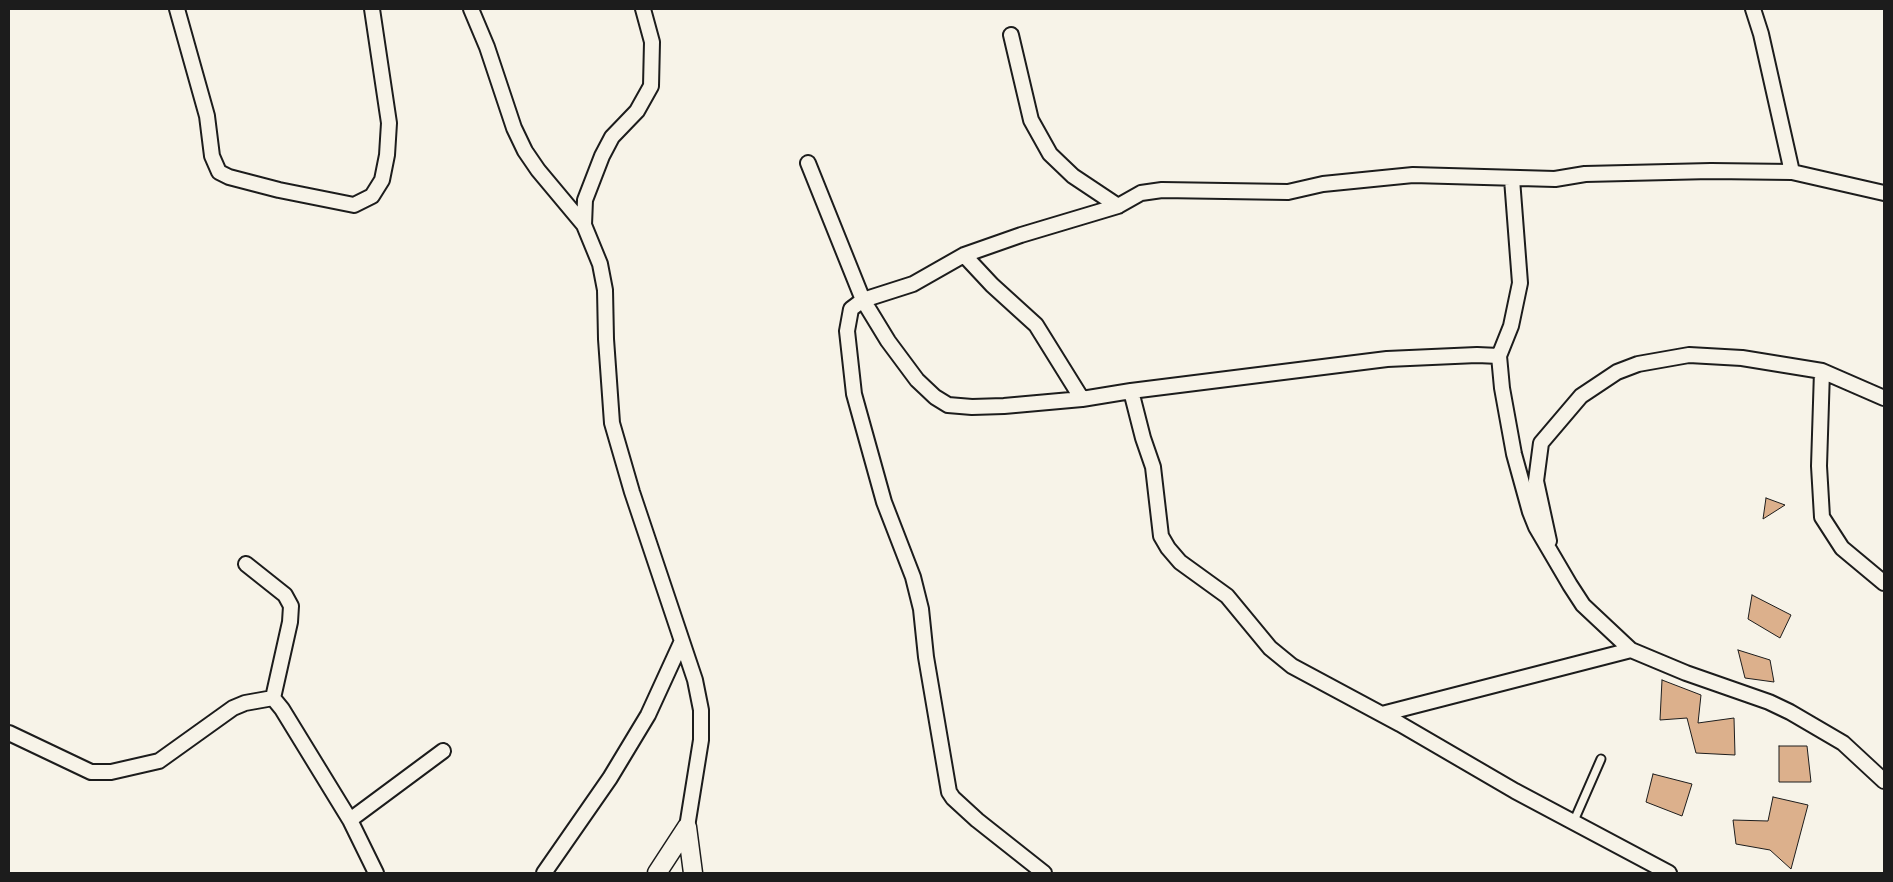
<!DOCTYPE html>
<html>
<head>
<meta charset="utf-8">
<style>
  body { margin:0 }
  #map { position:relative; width:1893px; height:882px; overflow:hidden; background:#f7f3e8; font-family:Itim,sans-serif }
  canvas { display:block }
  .frame { position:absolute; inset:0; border:10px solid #1c1c1c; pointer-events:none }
</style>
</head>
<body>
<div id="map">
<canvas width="1893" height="882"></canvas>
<div class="frame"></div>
</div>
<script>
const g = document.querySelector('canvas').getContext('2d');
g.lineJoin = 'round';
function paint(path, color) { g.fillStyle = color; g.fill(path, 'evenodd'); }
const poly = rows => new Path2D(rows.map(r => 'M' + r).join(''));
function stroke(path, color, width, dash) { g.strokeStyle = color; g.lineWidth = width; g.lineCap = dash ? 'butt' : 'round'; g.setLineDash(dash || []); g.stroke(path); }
const building = poly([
  [1766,498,1785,505,1763,519,1766,498],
  [1752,595,1791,615,1780,638,1748,619,1752,595],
  [1738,650,1770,660,1774,682,1745,678,1738,650],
  [1662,680,1701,695,1698,723,1734,718,1735,755,1696,753,1687,718,1660,720,1662,680],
  [1779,746,1807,746,1811,782,1779,782,1779,746],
  [1653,774,1692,784,1682,816,1646,802,1653,774],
  [1773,797,1808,805,1791,869,1770,850,1736,844,1733,820,1768,821,1773,797]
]);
const service = poly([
  [1573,823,1601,759]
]);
const minor = poly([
  [177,9,207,116,212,156,219,172,229,177,279,190,354,205,372,196,382,180,387,155,389,123,372,9],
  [471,9,487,47,514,128,525,151,538,170,584,225,600,264,605,290,606,339,612,423,632,492,695,680,701,710,701,740,687,827],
  [1753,9,1761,34,1792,172],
  [1011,35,1031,120,1050,154,1073,176,1118,206],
  [808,163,863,300,888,341,917,380,935,397,948,405,972,407,1004,406,1082,399,1131,391,1387,359,1477,355,1499,356],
  [1512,179,1520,283,1511,326,1499,356,1502,388,1514,454,1530,512,1536,527,1570,585,1583,605,1631,650,1686,673,1769,702,1790,712,1843,743,1884,781],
  [584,225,585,200,602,156,612,137,637,111,651,86,652,42,643,9],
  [964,255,992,285,1036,325,1082,399],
  [1822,371,1819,466,1822,517,1842,548,1884,583],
  [1131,391,1143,438,1153,467,1161,536,1168,548,1180,562,1227,596,1270,648,1292,666,1400,724,1515,791,1669,873],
  [1549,541,1536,481,1541,443,1581,396,1617,372,1638,364,1689,355,1742,358,1822,371,1884,398],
  [246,564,285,595,291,606,290,622,273,698,282,709,350,820,376,873],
  [1382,714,1631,650],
  [9,733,91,772,111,772,159,761,233,708,245,703,273,698],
  [350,820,443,751],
  [544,873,610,778,648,715,681,643],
  [1044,873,977,820,953,798,949,792,926,657,921,609,913,577,884,502,854,394,847,331,851,309,863,300,913,284,964,255,1021,235,1118,206,1141,193,1162,190,1288,192,1323,184,1413,175,1555,179,1585,174,1711,171,1792,172,1884,193]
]);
const tertiary = poly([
  [687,827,693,873],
  [657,873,687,827]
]);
paint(building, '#dcb08c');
stroke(building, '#1c1c1c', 1);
stroke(service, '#1c1c1c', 11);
stroke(minor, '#1c1c1c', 18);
stroke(tertiary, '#1c1c1c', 21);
stroke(service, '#f7f3e8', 7);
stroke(minor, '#f7f3e8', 14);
stroke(tertiary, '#f7f3e8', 18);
</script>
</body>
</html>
